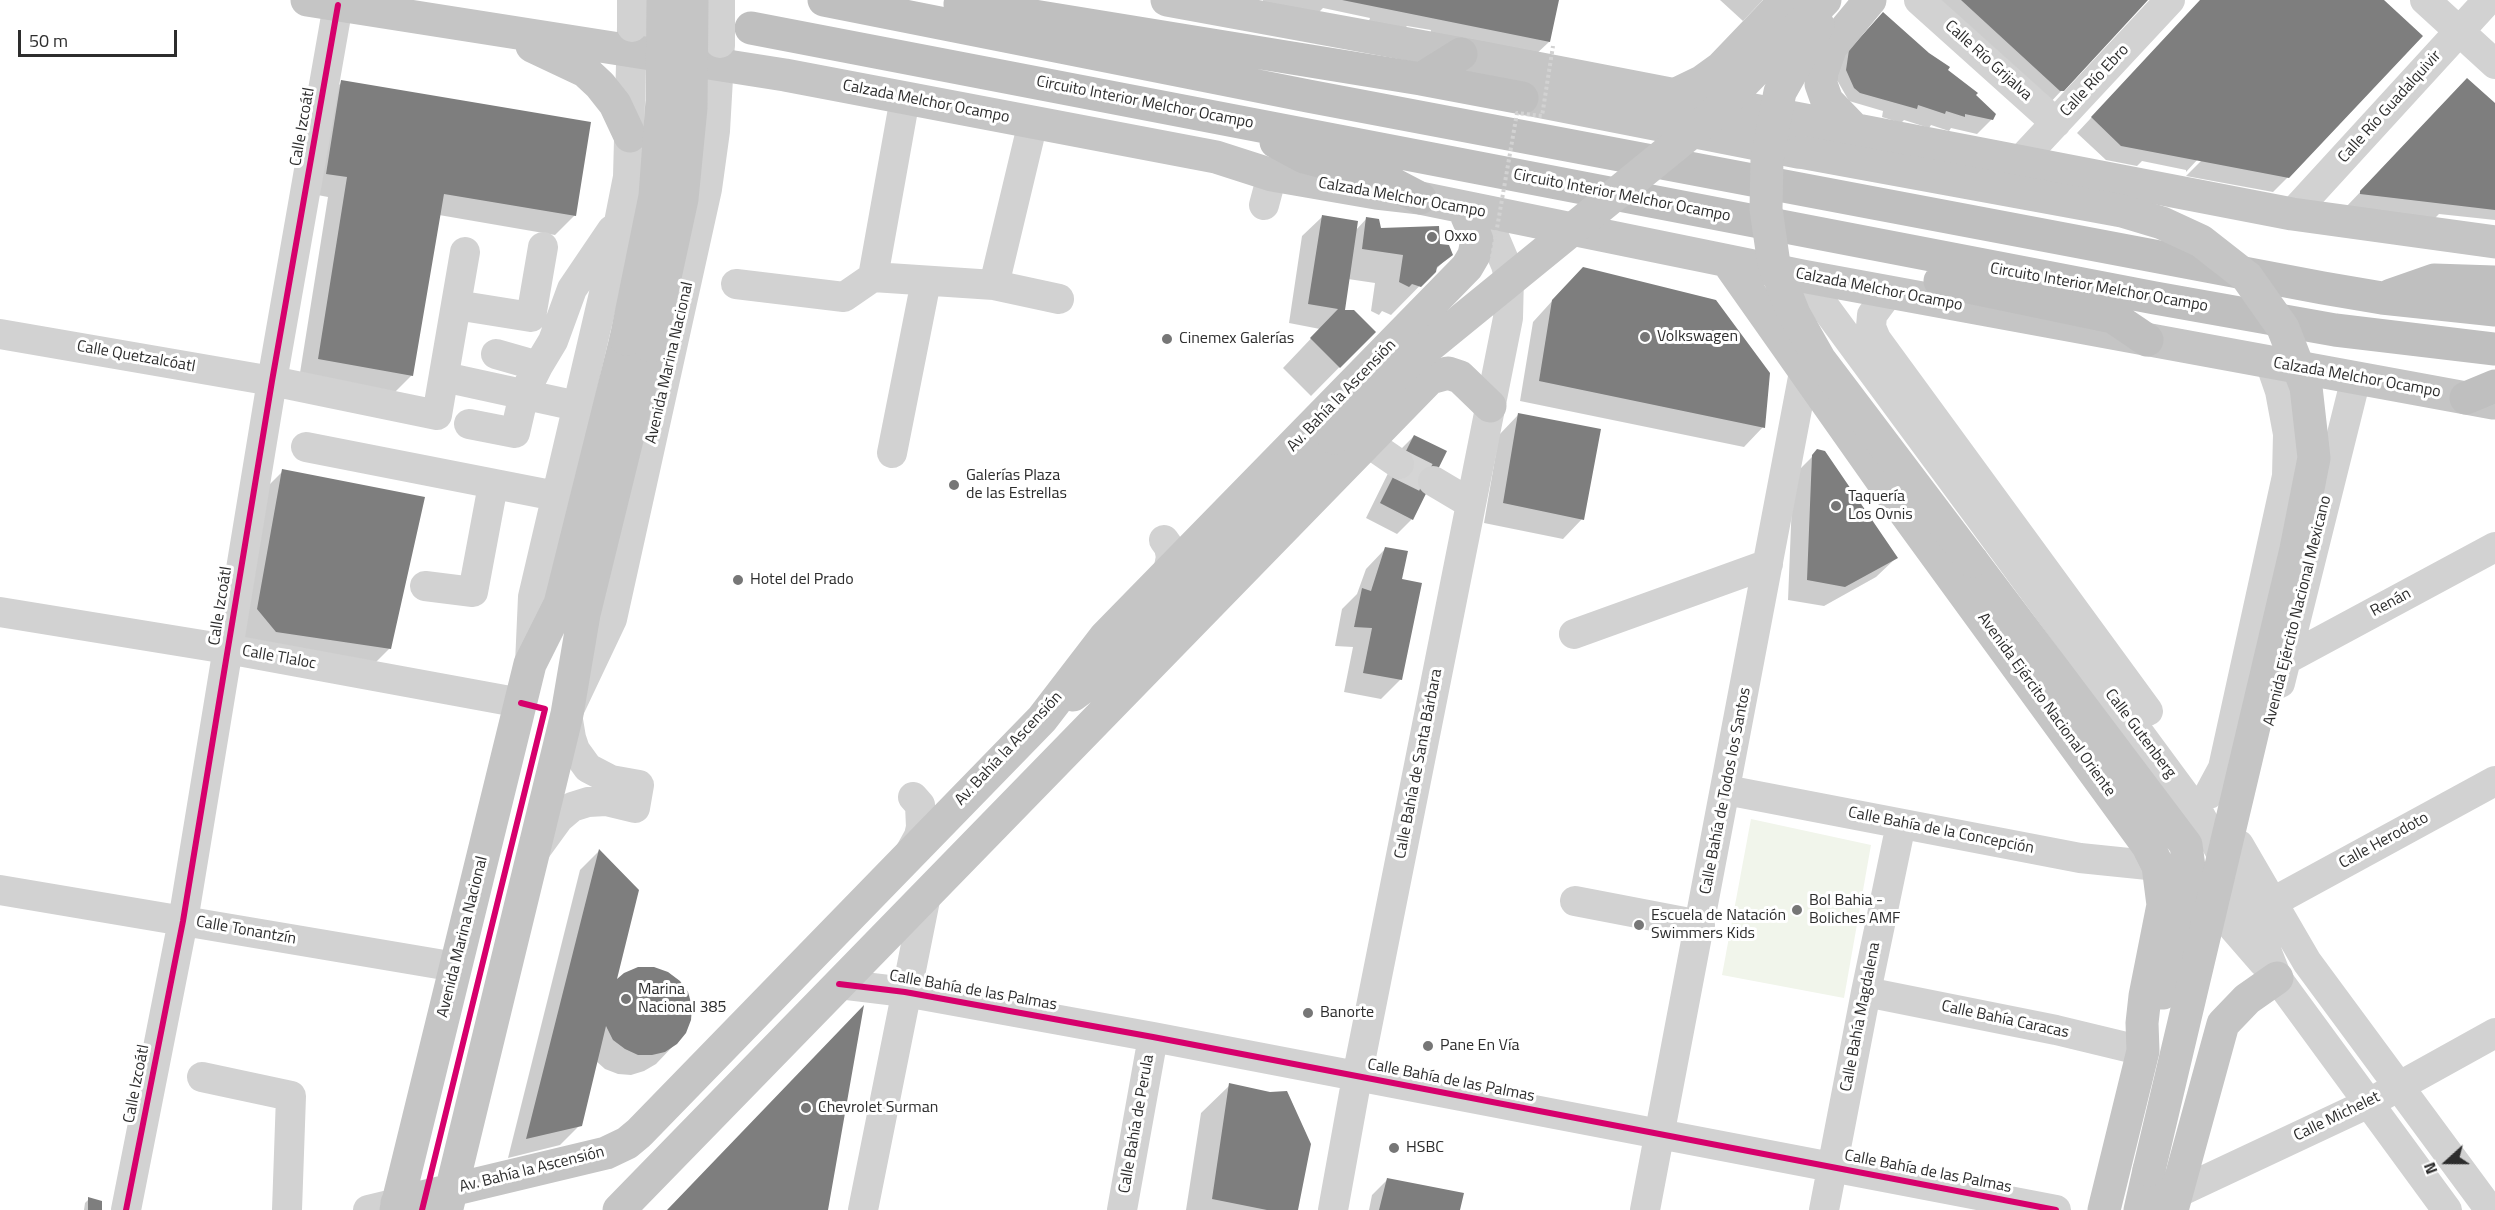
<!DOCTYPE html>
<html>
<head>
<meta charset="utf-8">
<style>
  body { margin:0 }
  #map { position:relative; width:2495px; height:1210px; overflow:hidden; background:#fff; font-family:"Titillium Web",sans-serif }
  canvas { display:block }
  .north { position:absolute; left:2417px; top:1132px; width:60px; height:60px; -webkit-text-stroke:4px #fff; paint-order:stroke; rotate:249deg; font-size:16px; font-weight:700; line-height:24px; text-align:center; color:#2d2d2d }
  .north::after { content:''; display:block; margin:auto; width:21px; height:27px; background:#2d2d2d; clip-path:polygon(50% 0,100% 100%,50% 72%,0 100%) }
  .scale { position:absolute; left:18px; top:30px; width:159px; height:27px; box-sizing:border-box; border:3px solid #2d2d2d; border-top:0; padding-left:8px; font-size:18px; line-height:21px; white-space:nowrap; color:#2d2d2d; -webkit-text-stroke:4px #fff; paint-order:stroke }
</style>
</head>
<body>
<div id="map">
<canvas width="2495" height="1210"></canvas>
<div class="north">N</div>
<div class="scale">50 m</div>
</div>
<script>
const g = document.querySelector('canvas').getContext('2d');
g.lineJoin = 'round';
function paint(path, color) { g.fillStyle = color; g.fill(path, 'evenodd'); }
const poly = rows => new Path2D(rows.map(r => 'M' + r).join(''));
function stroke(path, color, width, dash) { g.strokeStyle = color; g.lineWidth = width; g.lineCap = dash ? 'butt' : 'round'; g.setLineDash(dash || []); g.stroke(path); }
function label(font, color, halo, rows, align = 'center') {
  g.font = font + ' "Titillium Web",sans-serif'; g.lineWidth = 6; g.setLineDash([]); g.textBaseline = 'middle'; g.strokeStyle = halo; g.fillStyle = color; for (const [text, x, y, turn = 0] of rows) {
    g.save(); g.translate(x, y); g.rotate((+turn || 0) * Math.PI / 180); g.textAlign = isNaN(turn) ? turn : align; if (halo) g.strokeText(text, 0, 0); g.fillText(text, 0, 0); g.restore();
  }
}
const green = poly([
  [1751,819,1871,845,1844,998,1722,975]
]);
const shadow = poly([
  [1263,0,1558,0,1549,42,1534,56,1430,36,1431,30,1407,26,1402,31,1368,24,1370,18,1323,8,1318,13,1263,2],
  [1720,0,1763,0,1743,21],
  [1930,0,2146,0,2048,105],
  [2201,0,2382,0,2288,177,2273,192,2186,176,2203,159,2198,159,2186,172,2186,170,2142,161,2137,166,2106,160,2077,133],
  [1868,29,1946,70,1974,95,1992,119,1977,134,1951,128,1949,131,1931,125,1929,128,1904,120,1901,123,1882,117,1883,111,1849,101,1837,80,1839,60],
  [342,82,575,215,555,235,439,215,412,375,392,395,299,379,328,197,307,193,322,102],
  [2495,105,2495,220,2439,214,2434,219,2346,207,2423,126],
  [1322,217,1356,230,1367,218,1380,230,1438,245,1451,254,1391,315,1382,311,1379,315,1371,311,1375,283,1348,279,1343,311,1374,332,1311,396,1283,368,1320,329,1289,323,1302,236],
  [1563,289,1763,427,1744,447,1520,401,1533,322],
  [1518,415,1582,519,1563,539,1484,523,1499,435],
  [1414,436,1412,519,1397,534,1366,518,1399,451],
  [1818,451,1896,558,1876,577,1824,606,1788,600,1793,476],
  [283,471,390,648,370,668,256,652,238,629,263,491],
  [1385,549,1400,581,1401,679,1381,699,1344,692,1353,647,1335,646,1342,609,1357,594,1366,569],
  [599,851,614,983,676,1043,656,1064,644,1071,631,1075,618,1074,605,1069,596,1061,580,1125,560,1145,508,1158,580,870],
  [1230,1085,1297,1210,1186,1210,1201,1113],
  [1387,1180,1458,1210,1369,1210,1372,1195],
  [89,1199,101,1210,84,1210,85,1203]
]);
const building = poly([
  [1342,0,1559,0,1550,42],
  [1961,0,2148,0,2064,91,2060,91],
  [2200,0,2384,0,2423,36,2289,178,2121,146,2091,117],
  [1883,12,1929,53,1950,67,1948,70,1978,93,1976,95,1996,114,1993,120,1965,114,1965,117,1946,111,1945,114,1918,105,1917,109,1860,93,1854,88,1846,70,1849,50],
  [2467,78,2495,103,2495,210,2360,194,2360,191],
  [341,80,591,122,576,216,444,194,413,376,318,359,347,177,326,174],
  [1322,215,1358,221,1345,310,1354,310,1376,332,1340,368,1310,338,1338,309,1308,304],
  [1366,217,1379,219,1381,228,1439,226,1440,244,1449,245,1453,255,1437,267,1436,272,1421,287,1412,284,1409,287,1399,282,1403,255,1362,249],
  [1583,267,1716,300,1770,373,1765,428,1539,381,1552,300],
  [1518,413,1601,429,1584,520,1503,503],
  [1414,435,1447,451,1413,520,1380,503],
  [1817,449,1825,451,1898,558,1845,587,1807,580,1812,455],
  [282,469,425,497,391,649,276,632,257,609],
  [1385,547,1408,551,1402,579,1422,583,1402,680,1363,673,1372,628,1354,627,1362,588,1371,591],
  [599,849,639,890,617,979,624,973,638,967,654,967,668,972,680,981,688,992,692,1006,691,1020,686,1033,677,1044,665,1052,652,1055,638,1055,625,1049,613,1040,606,1026,582,1126,526,1139],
  [864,1005,828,1210,667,1210],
  [1229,1083,1270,1092,1287,1091,1311,1144,1298,1210,1267,1210,1212,1199],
  [1387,1178,1464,1193,1460,1210,1379,1210],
  [88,1197,102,1201,102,1210,88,1210]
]);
const minorTunnel = poly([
  [1399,464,1433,481]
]);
const minor = poly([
  [1919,0,2056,123],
  [2425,0,2495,64],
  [2020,161,2170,0],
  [1264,205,1272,175],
  [2292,214,2488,0],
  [1802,276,2201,817,2244,894,2277,978,2447,1210],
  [873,277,994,285,1059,299],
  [736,284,844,297,873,277,905,98],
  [994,285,1033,122],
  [1889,292,1872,315,1871,327,1876,339,2148,711],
  [456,305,531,317,543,247],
  [0,334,272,381,437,415,465,252],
  [538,366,553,341,572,289,612,230],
  [444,377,577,406],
  [469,424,515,433,524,394,538,366,496,354],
  [1367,442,1399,464],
  [306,447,556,496],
  [892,453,926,281],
  [1433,481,1470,503],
  [1164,540,1169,547,1171,557,1168,572],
  [425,586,473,592,493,485],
  [0,612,227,649,521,703],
  [1574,634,1768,564],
  [2287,659,2495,547],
  [530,664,533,597,610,268,628,177,632,27],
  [2280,683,2356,378],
  [1726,790,2080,858,2158,866],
  [2209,794,2223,768,2287,476,2288,434,2280,391,2270,362],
  [2239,845,2307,962,2490,1210],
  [535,851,559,818,572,807,588,802,606,801,635,808,639,785,611,780,588,768,575,750,571,738,567,714,612,619,707,189,715,131,720,43],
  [908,856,919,836,921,827,920,805,913,797],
  [2206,882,2230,924,2263,962],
  [0,890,456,967],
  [1575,901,1700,925],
  [2273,902,2495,781],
  [839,984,905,992,1153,1037,2056,1210],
  [1866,992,2056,1030,2143,1051],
  [202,1077,291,1096,287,1210],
  [2175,1194,2369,1103,2495,1033],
  [126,1210,183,921,272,381,338,5],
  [368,1210,397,1203],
  [863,1210,926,895],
  [1122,1210,1153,1037],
  [1333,1210,1357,1077,1508,318,1509,277,1506,265,1483,211],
  [1645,1210,1804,372],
  [1824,1210,1866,992,1901,824]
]);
const major = poly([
  [307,0,785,75,1216,157,1272,175,1376,193,1420,198,1802,276,2493,403],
  [1167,0,1479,57,2292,214,2495,242],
  [532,46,585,71,600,85,615,104,630,136],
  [1502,80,1522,98,1798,152],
  [1674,95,1703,81,1721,68,1786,0],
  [1855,130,1827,101,1821,84,1822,72,1831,47,1870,0],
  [1727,261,1887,488,2148,846,2158,866,2163,905,2145,996,2142,1023,2143,1051,2104,1210],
  [1972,561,2186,845,2191,882,2190,905,2183,933,2163,993],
  [1073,695,1119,661,1334,438],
  [397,1203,606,1153,627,1143,639,1133,1042,719,1105,637,1467,267,1474,255,1477,240,1463,207],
  [447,1208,567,714,584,614,650,346],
  [396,1210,530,664,560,604,626,339],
  [619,1210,1430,378,1448,373,1460,377,1490,406],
  [2140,1210,2149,1170],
  [2172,1210,2223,1024,2247,999,2277,978]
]);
const highway = poly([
  [824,0,1308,96,2323,288,2382,298,2495,310],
  [960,4,1421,79,1461,54],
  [751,28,2155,298,2335,330,2495,349],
  [1421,79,1522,98],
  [1276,142,1304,157,1378,176,1420,198],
  [1940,281,2113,317,2147,340],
  [2391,295,2434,280,2495,282],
  [2466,398,2495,386]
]);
const pathBridge = poly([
  [1492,257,1517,113,1542,116,1553,46]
]);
const minorBridge = poly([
  [632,0,632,27],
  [720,43,720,0]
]);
const majorBridge = poly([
  [1818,25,1780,92,1767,159,1766,209,1774,264,1794,314,1820,360,1972,561],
  [1800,152,2122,211,2162,223,2201,241,2247,277,2283,328,2306,387,2314,458,2296,549,2149,1170],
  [626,339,655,196,662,101,663,0],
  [650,346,682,199,691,108,692,0],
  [1334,438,1406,365,1709,118,1825,0]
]);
const cycleway = poly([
  [839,984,905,992,1153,1037,2056,1210],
  [126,1210,183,921,272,381,338,5],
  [422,1210,545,709,521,703]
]);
const markers = [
  [1432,237,6,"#767676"],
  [1645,337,6,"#767676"],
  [1167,339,6,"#767676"],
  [954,485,6,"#767676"],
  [1836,506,6,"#767676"],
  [738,580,6,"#767676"],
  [1797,910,6,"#767676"],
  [1639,925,6,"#767676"],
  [626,999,6,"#767676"],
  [1308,1013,6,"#767676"],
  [1428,1046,6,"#767676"],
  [806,1108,6,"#767676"],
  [1394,1148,6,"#767676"]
];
const streetNames = [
  ["Calle Río Grijalva",1988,61,42],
  ["Calle Río Ebro",2095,81,-47],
  ["Calzada Melchor Ocampo",926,102,11],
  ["Circuito Interior Melchor Ocampo",1145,103,11],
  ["Calle Río Guadalquivir",2390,107,-48],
  ["Calle Izcoátl",303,127,-80],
  ["Circuito Interior Melchor Ocampo",1622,196,11],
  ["Calzada Melchor Ocampo",1402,198,10],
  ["Circuito Interior Melchor Ocampo",2099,288,10],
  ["Calzada Melchor Ocampo",1879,290,11],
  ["Calle Quetzalcóatl",136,357,10],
  ["Avenida Marina Nacional",670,363,-77],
  ["Calzada Melchor Ocampo",2357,378,10],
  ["Av. Bahía la Ascensión",1342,396,-46],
  ["Renán",2391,603,-28],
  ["Calle Izcoátl",221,606,-81],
  ["Avenida Ejército Nacional Mexicano",2298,611,-76],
  ["Calle Tlaloc",279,658,10],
  ["Avenida Ejército Nacional Oriente",2046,705,54],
  ["Calle Gutenberg",2140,734,53],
  ["Av. Bahía la Ascensión",1009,749,-47],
  ["Calle Bahía de Santa Bárbara",1419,764,-79],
  ["Calle Bahía de Todos los Santos",1726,791,-79],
  ["Calle Bahía de la Concepción",1941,831,11],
  ["Calle Herodoto",2384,841,-29],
  ["Calle Tonantzín",246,931,10],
  ["Avenida Marina Nacional",463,937,-76],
  ["Calle Bahía de las Palmas",973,991,10],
  ["Calle Bahía Magdalena",1861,1017,-79],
  ["Calle Bahía Caracas",2005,1020,12],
  ["Calle Bahía de las Palmas",1451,1081,11],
  ["Calle Izcoátl",137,1084,-79],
  ["Calle Michelet",2337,1117,-26],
  ["Calle Bahía de Perula",1137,1124,-80],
  ["Av. Bahía la Ascensión",532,1170,-14],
  ["Calle Bahía de las Palmas",1928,1172,11]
];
const poiNames = [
  ["Oxxo",1444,237],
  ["Volkswagen",1657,337],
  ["Cinemex Galerías",1179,339],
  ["Galerías Plaza",966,476],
  ["de las Estrellas",966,494],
  ["Taquería",1848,497],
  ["Los Ovnis",1848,515],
  ["Hotel del Prado",750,580],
  ["Bol Bahia -",1809,901],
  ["Boliches AMF",1809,919],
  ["Escuela de Natación",1651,916],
  ["Swimmers Kids",1651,934],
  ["Marina",638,990],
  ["Nacional 385",638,1008],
  ["Banorte",1320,1013],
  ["Pane En Vía",1440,1046],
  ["Chevrolet Surman",818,1108],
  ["HSBC",1406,1148]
];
paint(green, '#f1f5eb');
paint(shadow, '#0003');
paint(building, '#7e7e7e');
stroke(minorTunnel, '#d5d5d5', 30, [30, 15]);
stroke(minor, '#d2d2d2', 30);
stroke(major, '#c5c5c5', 33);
stroke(highway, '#bfbfbf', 33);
stroke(pathBridge, '#d2d2d2', 4, [3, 3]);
stroke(minorBridge, '#d2d2d2', 30);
stroke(majorBridge, '#c5c5c5', 33);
stroke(cycleway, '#d6006c', 6);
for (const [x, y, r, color] of markers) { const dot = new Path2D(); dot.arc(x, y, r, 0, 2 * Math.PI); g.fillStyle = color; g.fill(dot); stroke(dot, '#fff', 2); }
label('16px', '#2d2d2d', '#fff', streetNames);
label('16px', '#2d2d2d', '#fff', poiNames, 'left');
</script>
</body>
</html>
